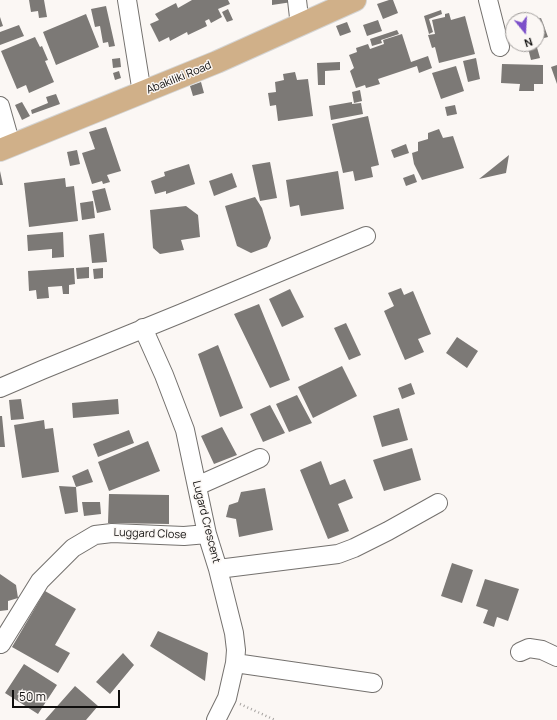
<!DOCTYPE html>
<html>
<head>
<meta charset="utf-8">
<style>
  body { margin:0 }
  #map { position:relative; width:557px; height:720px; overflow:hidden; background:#fbf7f4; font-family:Manrope,sans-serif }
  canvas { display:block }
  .north { position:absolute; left:505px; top:12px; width:40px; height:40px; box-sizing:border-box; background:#fbf7f4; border:1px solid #9d9a98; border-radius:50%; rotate:162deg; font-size:11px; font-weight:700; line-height:16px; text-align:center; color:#0f0e0d }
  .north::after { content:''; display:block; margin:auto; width:14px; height:18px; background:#7c50c9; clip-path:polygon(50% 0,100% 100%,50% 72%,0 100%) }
  .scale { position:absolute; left:12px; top:690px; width:108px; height:18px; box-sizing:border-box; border:2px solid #0f0e0d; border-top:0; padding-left:5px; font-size:12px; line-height:14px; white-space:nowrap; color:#0f0e0d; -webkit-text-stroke:3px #fbf7f4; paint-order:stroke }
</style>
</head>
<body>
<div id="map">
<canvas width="557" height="720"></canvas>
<div class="north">N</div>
<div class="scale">50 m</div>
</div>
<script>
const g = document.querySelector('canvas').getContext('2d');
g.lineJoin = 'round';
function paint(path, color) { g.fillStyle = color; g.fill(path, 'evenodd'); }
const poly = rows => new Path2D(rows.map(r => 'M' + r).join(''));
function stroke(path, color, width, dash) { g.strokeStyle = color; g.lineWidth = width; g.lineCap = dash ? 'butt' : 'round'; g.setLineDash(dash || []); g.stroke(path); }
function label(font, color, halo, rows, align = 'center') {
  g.font = font + ' Manrope,sans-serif'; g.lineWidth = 3; g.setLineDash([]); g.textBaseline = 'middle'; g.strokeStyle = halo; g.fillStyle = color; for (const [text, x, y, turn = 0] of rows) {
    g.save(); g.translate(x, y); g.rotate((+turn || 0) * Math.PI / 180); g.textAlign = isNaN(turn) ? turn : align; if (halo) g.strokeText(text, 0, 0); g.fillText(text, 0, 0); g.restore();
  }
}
const building = poly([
  [29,0,44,0,47,17,39,18,38,11,31,12],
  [192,0,228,0,230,4,218,9,222,17,211,23,209,19,205,21,207,26,188,35,187,32,170,41,169,37,159,42,150,24,159,20,155,14,176,3,178,8],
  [272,0,291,0,292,2,272,5],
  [389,0,393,0,398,13,383,19,377,4],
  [106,6,115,46,109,47,108,42,103,43,100,26,95,27,91,9],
  [228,9,233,20,227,22,222,12],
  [441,10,442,14,429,19,433,32,429,34,424,16],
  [449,13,451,20,465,16,475,54,439,63,435,47,432,48,428,35,435,34,432,20,445,17,445,14],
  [86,14,99,47,56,65,43,32],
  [0,17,3,26,0,27],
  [541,18,548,37,540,39,537,30,537,19],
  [378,20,382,31,367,36,363,25],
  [347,22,351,32,340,36,336,26],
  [19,25,24,36,0,45,0,32],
  [397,30,399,34,381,40,382,43,372,46,370,39],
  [402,34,411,62,428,56,432,68,419,73,417,66,378,79,380,84,366,88,365,85,356,88,350,71,354,68,349,55,357,52,356,48,368,44,370,49,384,44,383,40],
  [35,37,40,47,42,46,48,60,45,61,54,82,29,93,26,85,17,89,1,51],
  [527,44,536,44,540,58,531,60],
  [120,58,121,67,113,68,112,59],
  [476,58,480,79,468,82,463,61],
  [340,62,340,70,325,71,325,85,318,85,317,63],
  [502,64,543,65,543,84,534,84,534,91,519,91,520,84,501,83],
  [557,65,557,84,551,67],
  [456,66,464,91,441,99,432,73],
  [119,71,121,78,115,80,113,73],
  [295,72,297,80,308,79,313,116,278,121,276,105,270,106,268,93,276,92,275,82,284,80,283,74],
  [201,82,204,93,193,96,190,86],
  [360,90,362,101,354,103,352,92],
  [56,94,60,104,32,114,31,110,48,103,46,97],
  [22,102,30,116,22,120,15,105],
  [352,102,352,104,361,103,363,114,331,120,329,106],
  [455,105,457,114,447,116,445,107],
  [368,116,379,165,371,167,373,177,355,181,353,171,343,173,332,124],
  [106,127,121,171,107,175,110,182,103,184,102,181,92,184,82,153,95,149,89,132],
  [439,129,443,138,453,136,464,168,422,180,414,164,412,153,418,151,418,142,428,139,428,133],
  [406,144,409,153,394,158,391,150],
  [77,150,80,164,70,166,67,152],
  [509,155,506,173,479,179],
  [270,162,277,198,260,201,252,165],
  [189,164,195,184,166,194,166,191,155,194,151,181,165,176,164,172],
  [0,171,3,185,0,185],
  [338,171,344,209,301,216,299,205,290,207,286,180],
  [232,173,237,187,214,196,209,181],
  [414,174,417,182,406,186,403,178],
  [65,178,66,187,74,186,78,221,29,227,24,183],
  [105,188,111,210,97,213,92,191],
  [255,197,262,208,271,238,267,247,251,253,237,246,225,206],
  [93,201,95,218,82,220,80,203],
  [186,206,198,215,200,237,181,240,184,250,160,254,153,248,150,210],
  [63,232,64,257,52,258,52,249,28,251,27,235],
  [104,233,107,262,92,263,89,235],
  [89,267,89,278,77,279,76,268],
  [74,268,75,284,69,285,69,294,63,294,62,286,48,287,49,298,37,299,36,290,29,291,28,271],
  [103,268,103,278,94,279,93,269],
  [401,288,404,295,413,291,431,334,418,339,424,352,405,360,384,311,394,306,388,293],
  [290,289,304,317,282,327,269,299],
  [259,304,290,380,270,388,234,314],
  [346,323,361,355,349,360,334,328],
  [457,337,478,351,467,368,446,353],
  [218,345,243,408,220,417,198,354],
  [342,366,357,396,313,418,298,387],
  [411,383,415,394,402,399,398,388],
  [297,395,312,423,289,432,276,404],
  [21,399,24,419,11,420,9,400],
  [118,399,119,414,73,418,72,403],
  [270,405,285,433,263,442,250,414],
  [399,408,408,440,382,447,373,416],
  [0,416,2,416,5,447,0,447],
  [44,420,45,429,53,428,59,472,22,478,14,425],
  [222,427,237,455,214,464,201,436],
  [129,430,134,443,98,457,93,444],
  [148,441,160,471,109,491,98,462],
  [412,448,421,480,384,491,373,460],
  [321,461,330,485,345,479,353,498,338,504,349,531,328,539,300,470],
  [88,469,93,482,76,487,72,476],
  [59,486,76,487,78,512,65,514],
  [265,488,273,530,239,537,236,519,226,517,229,505,238,502,241,492],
  [109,494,169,495,169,524,108,523],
  [82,502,100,502,101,514,84,516],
  [452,563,473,570,462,603,441,596],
  [0,574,16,585,18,598,8,601,8,610,0,611],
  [485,579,519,589,508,621,497,617,494,627,483,623,488,610,476,606],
  [45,591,76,609,55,645,70,653,58,673,12,647],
  [158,631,208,653,205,681,150,646],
  [123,653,134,665,110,694,96,682],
  [24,664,57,685,38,714,5,693],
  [75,686,98,706,86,720,45,720]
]);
const path = poly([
  [240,704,275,720]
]);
const minor = poly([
  [127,0,142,93],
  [297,0,300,26],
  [488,0,500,47],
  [0,106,11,145],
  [143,328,164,375,185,430,207,534,218,569,234,633,236,650,235,663,227,698,216,720],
  [0,388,42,370,182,313,366,236],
  [197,486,260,458],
  [218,569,338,554,354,548,388,531,438,503],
  [1,644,40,581,73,548,95,535,112,533,184,536,207,534],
  [520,652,529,648,542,650,557,657],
  [235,663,373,683]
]);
const major = poly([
  [0,150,217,62,355,0]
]);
const streetNames = [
  ["Abakiliki Road",179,78,-22],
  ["Lugard Crescent",206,522,76],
  ["Luggard Close",150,534,2]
];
paint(building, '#7c7976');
stroke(minor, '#74716e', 20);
stroke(major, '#d4d4d3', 24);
stroke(path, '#a6a3a0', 2.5, [1, 3]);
stroke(minor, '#fff', 18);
stroke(major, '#d0b089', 22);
label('11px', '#0f0e0d', '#fbf7f4', streetNames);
</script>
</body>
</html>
